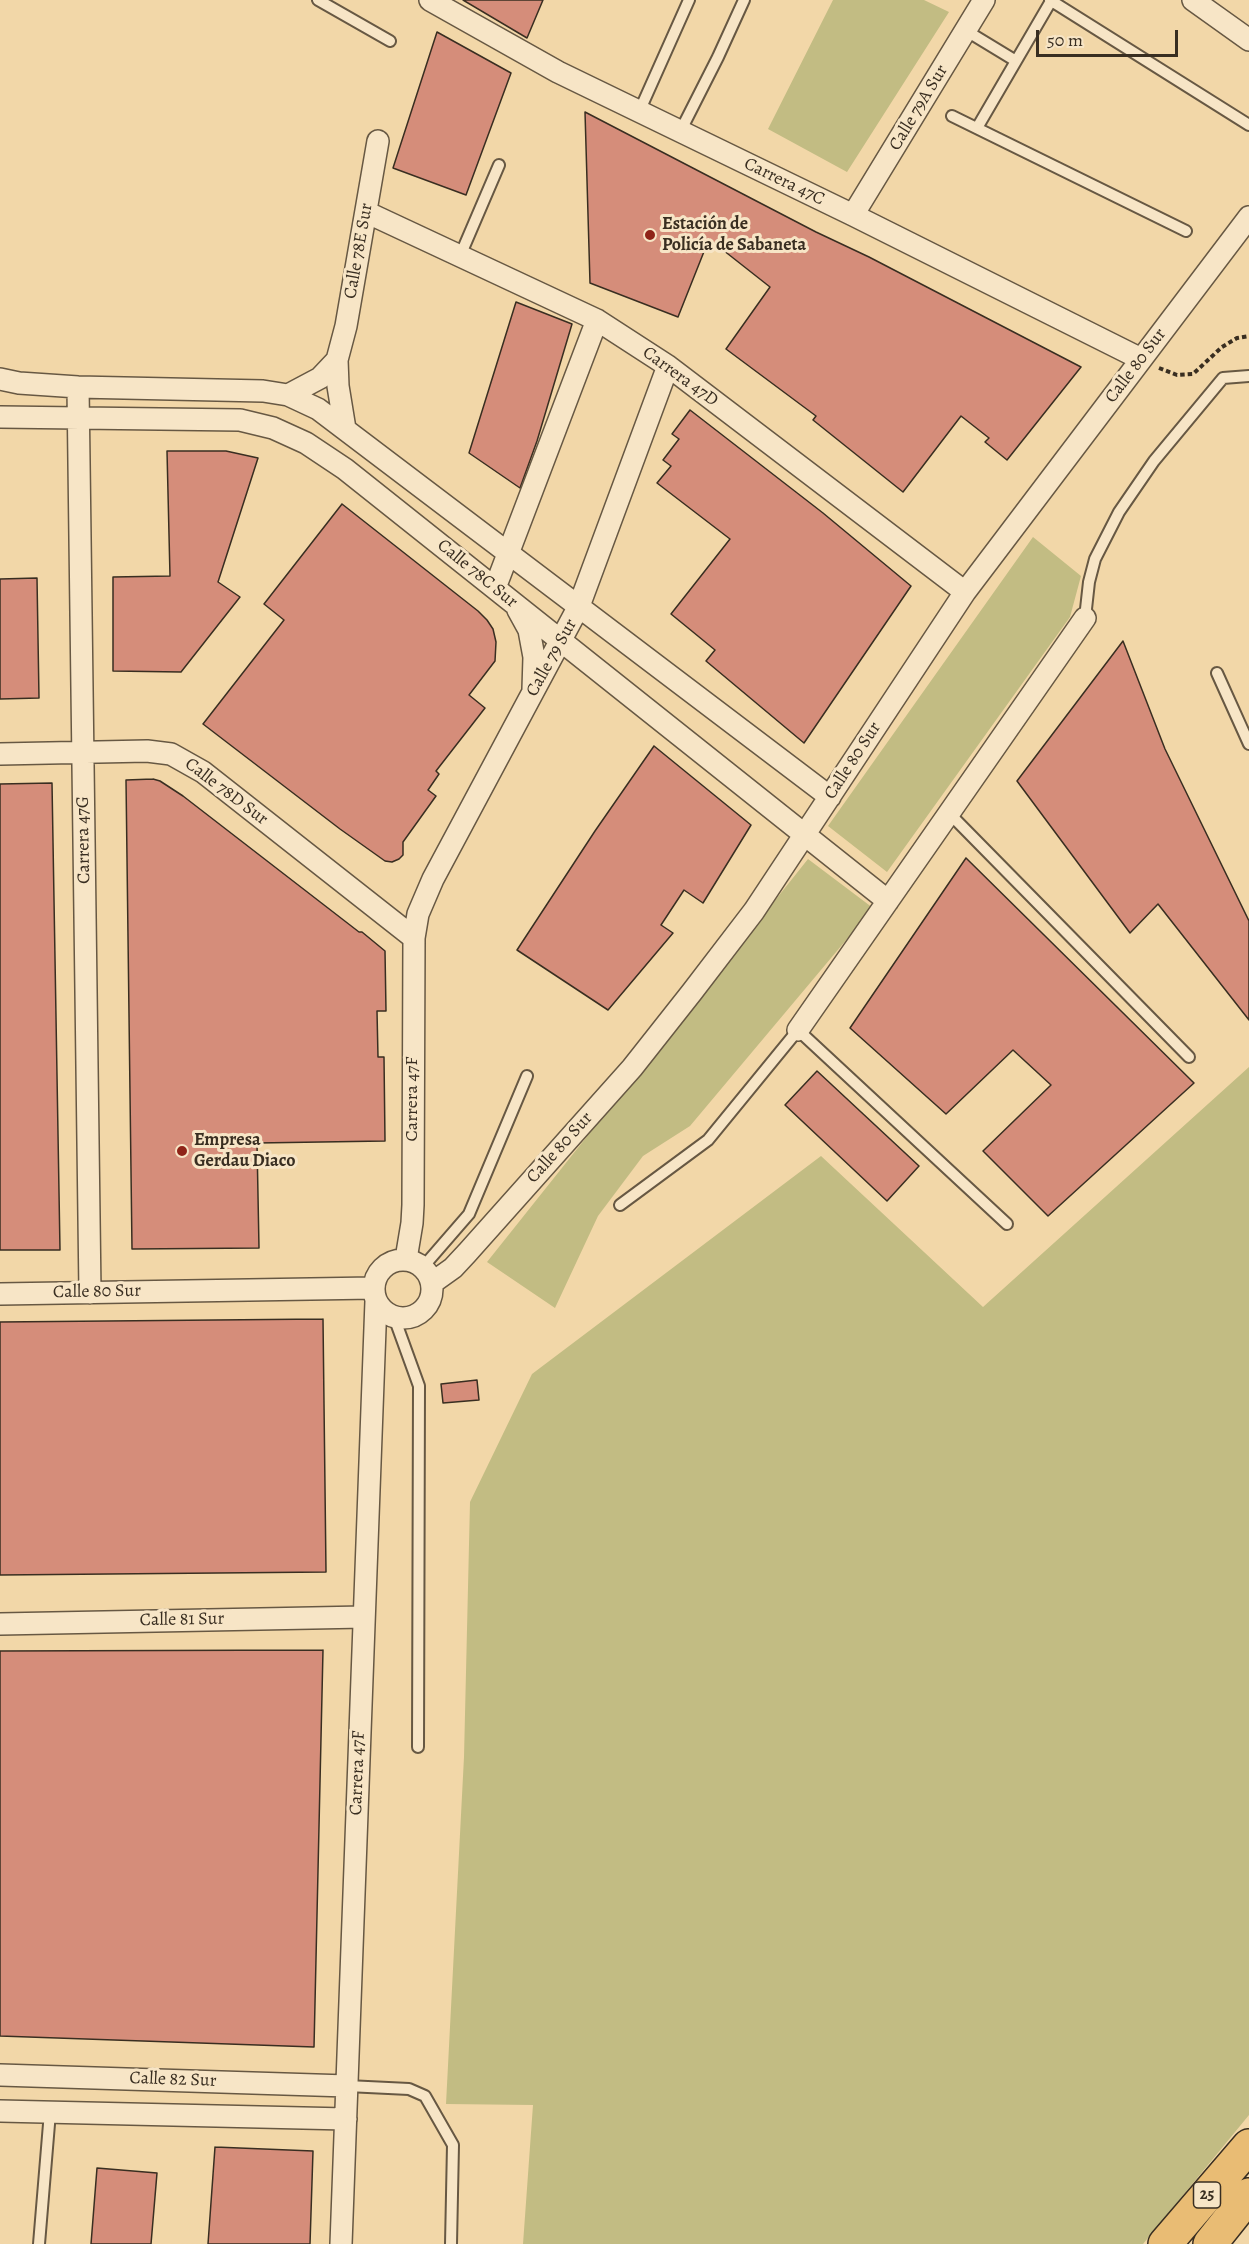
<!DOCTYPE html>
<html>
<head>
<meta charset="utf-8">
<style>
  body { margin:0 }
  #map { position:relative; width:1249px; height:2244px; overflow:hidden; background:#f2d7a8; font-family:Alegreya,serif }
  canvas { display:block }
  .scale { position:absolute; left:1036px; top:30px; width:142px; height:27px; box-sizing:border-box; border:3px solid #392e21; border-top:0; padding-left:8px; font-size:18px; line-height:21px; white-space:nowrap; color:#392e21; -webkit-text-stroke:4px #f7e5c6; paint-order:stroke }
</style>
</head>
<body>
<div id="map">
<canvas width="1249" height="2244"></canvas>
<div class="scale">50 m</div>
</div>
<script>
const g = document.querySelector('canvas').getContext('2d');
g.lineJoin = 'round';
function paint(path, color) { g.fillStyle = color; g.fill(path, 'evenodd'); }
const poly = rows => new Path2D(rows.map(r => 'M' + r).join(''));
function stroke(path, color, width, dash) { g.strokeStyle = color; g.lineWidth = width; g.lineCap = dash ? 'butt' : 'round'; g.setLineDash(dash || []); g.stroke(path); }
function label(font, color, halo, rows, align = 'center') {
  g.font = font + ' Alegreya,serif'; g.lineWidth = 6; g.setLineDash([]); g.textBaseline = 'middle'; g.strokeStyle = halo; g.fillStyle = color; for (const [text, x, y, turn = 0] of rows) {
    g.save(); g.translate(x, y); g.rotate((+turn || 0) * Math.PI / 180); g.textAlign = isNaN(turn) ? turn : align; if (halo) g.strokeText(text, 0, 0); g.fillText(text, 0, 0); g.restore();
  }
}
const green = poly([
  [833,0,924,0,949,12,847,172,768,129],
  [1033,537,1081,576,1070,617,887,872,828,826],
  [808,859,873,908,690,1126,643,1156,598,1216,555,1308,487,1262],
  [1249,1067,1249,2115,1143,2244,523,2244,533,2105,446,2104,464,1757,470,1502,532,1374,821,1156,983,1307]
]);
const building = poly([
  [463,0,543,0,527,38,463,0],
  [437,32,511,73,466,195,393,168,437,32],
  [585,112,816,232,869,257,1081,367,1007,460,985,442,989,438,961,416,903,492,813,420,816,416,726,349,770,287,709,239,678,317,590,283,585,112],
  [516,302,572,324,537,441,520,488,469,453,516,302],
  [690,410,823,513,911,586,804,743,706,661,715,650,671,614,730,539,657,483,671,466,663,460,679,439,672,434,690,410],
  [167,451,226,451,258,458,218,582,240,597,181,672,113,671,113,577,170,576,167,451],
  [342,504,478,611,487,620,493,629,496,642,495,661,469,695,485,708,436,771,439,774,428,790,436,796,403,842,403,855,399,859,392,862,385,861,340,829,203,724,284,620,264,604,342,504],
  [37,578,39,698,0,699,0,579,37,578],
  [1123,641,1165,749,1249,921,1249,1020,1158,904,1130,933,1017,781,1123,641],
  [654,746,751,825,703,903,684,890,661,925,673,933,608,1010,517,950,595,831,654,746],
  [153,779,160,781,183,796,359,932,362,932,385,951,386,1011,377,1011,378,1057,384,1057,385,1141,257,1143,259,1248,132,1249,126,780,153,779],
  [52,783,60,1250,0,1250,0,784,52,783],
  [966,858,1194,1083,1048,1216,983,1151,1051,1085,1013,1050,946,1114,850,1028,966,858],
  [817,1071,919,1166,887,1201,785,1105,817,1071],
  [323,1319,326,1572,0,1575,0,1322,323,1319],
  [477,1380,479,1400,443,1403,441,1384,477,1380],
  [323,1650,314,2047,0,2036,0,1651,323,1650],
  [215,2147,313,2151,310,2244,208,2244,215,2147],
  [97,2168,157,2173,151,2244,91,2244,97,2168]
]);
const path = poly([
  [1159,368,1177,375,1193,374,1222,347,1237,338,1249,336]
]);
const service = poly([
  [318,0,390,41],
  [1050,0,1249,125],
  [965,30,1016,61],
  [639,112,689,0],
  [952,116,1186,231],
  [977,128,1051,1],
  [680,132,718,57,744,0],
  [460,256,499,165],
  [1085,618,1089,582,1095,559,1119,512,1154,461,1223,378,1249,376],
  [1217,673,1249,744],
  [949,813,1189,1057],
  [620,1205,708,1140,798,1030,1007,1224],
  [423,1267,469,1214,527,1076],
  [394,1317,419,1386,418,1747],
  [347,2086,409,2089,425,2096,453,2145,451,2244],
  [39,2244,50,2112]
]);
const minor = poly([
  [430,0,558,72,853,215,1141,359],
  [1193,0,1249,40],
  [366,212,597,320,668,366,965,592],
  [853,215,984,0],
  [0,379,19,383,78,387,263,391,288,395,318,409,830,797],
  [78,387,90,1293],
  [288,395,320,378,337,360],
  [0,417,240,420,273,428,306,443,345,469,888,901],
  [345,429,338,386,337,360,346,326,378,141],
  [495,588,597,320],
  [518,610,529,630,534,657,533,689],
  [0,754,147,751,171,754,203,772,414,938],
  [798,1030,1085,618],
  [406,1259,412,1223,413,1205,414,938,418,914,433,879,579,606,668,366],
  '374 1289a29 29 0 1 1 58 0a29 29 0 1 1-58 0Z',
  [432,1283,453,1268,467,1253,632,1068,692,992,754,911,965,592,1249,217],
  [0,1294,373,1288],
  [0,1624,364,1617],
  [0,2075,347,2086],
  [0,2111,346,2119],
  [341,2244,376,1301]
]);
const trunk = poly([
  [1165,2244,1249,2146],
  [1210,2244,1249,2195]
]);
const markers = [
  [650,235,6,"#8f2418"],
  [182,1151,6,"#8f2418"]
];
const shields = [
  [1207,2195,27]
];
const shieldNames = [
  ["25",1207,2195]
];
const streetNames = [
  ["Calle 79A Sur",919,108,-59],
  ["Carrera 47C",784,182,26],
  ["Calle 78E Sur",359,251,-80],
  ["Calle 80 Sur",1136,366,-53],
  ["Carrera 47D",680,377,36],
  ["Calle 78C Sur",477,574,39],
  ["Calle 79 Sur",552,658,-61],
  ["Calle 80 Sur",853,761,-57],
  ["Calle 78D Sur",226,792,37],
  ["Carrera 47G",84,840,-91],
  ["Carrera 47F",413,1099,-90],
  ["Calle 80 Sur",560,1148,-48],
  ["Calle 80 Sur",97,1292,-1],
  ["Calle 81 Sur",182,1620,-1],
  ["Carrera 47F",358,1773,-88],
  ["Calle 82 Sur",173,2080,2]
];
const poiNames = [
  ["Estación de",662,225],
  ["Policía de Sabaneta",662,246],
  ["Empresa",194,1141],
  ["Gerdau Diaco",194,1162]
];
paint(green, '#c2bc83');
paint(building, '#d58d7a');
stroke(building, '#392e21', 1.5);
stroke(service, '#675843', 14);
stroke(minor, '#675843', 24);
stroke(trunk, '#392e21', 36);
stroke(path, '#392e21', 4, [4.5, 3]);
stroke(service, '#f7e5c6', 10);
stroke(minor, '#f7e5c6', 21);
stroke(trunk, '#e9bc74', 33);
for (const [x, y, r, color] of markers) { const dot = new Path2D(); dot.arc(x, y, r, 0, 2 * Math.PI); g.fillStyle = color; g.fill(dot); stroke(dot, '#f7e5c6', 2); }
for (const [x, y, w] of shields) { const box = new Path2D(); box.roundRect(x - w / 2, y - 13, w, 26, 4.5); g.fillStyle = '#f7e5c6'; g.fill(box); stroke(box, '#392e21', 1.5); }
label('bold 16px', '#392e21', null, shieldNames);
label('18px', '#392e21', '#f7e5c6', streetNames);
label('bold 18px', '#392e21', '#f7e5c6', poiNames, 'left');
</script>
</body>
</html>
